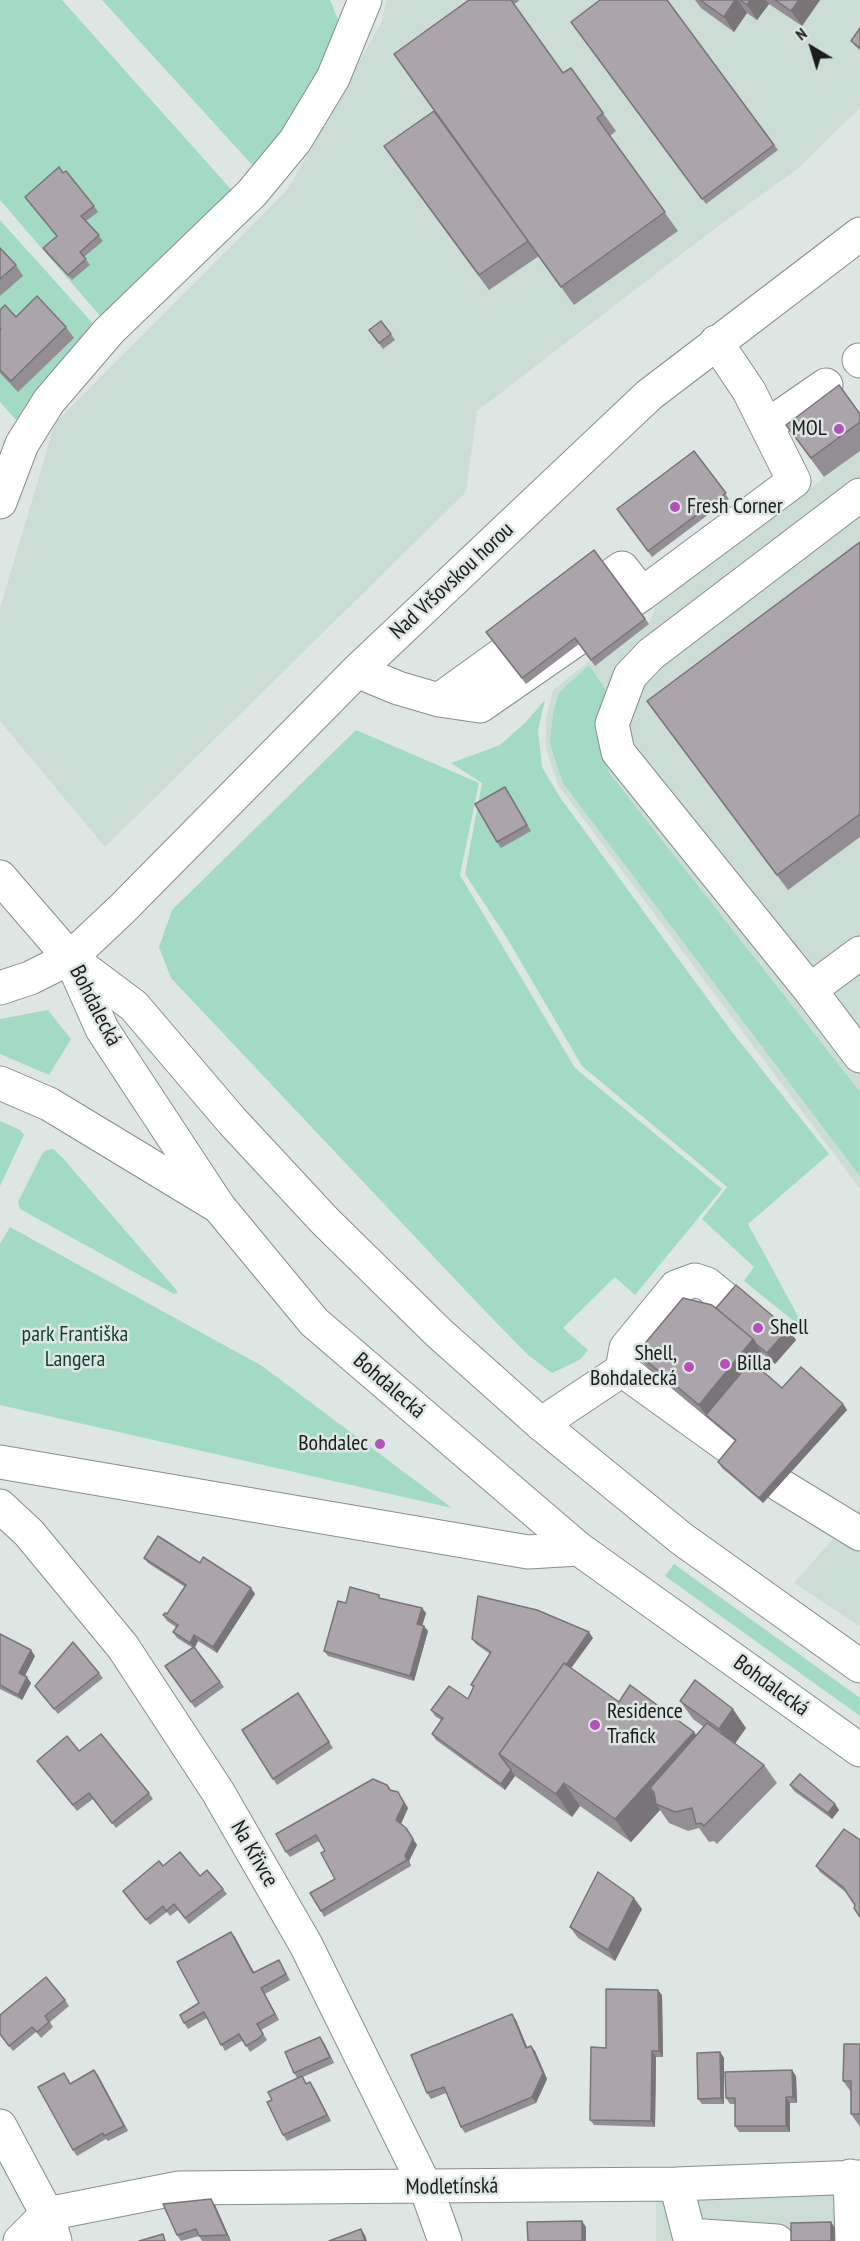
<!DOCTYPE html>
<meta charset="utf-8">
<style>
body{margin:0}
#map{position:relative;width:860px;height:2241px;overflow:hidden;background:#dde6e2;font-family:"PT Sans Narrow",sans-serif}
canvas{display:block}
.north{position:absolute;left:782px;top:18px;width:60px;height:60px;-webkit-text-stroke:4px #dde6e2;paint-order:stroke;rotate:322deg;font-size:16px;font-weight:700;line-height:24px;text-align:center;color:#1a1d1c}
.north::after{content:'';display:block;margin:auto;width:21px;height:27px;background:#1a1d1c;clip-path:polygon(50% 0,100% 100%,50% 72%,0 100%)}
</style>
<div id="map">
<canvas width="860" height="2241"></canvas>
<div class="north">N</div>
</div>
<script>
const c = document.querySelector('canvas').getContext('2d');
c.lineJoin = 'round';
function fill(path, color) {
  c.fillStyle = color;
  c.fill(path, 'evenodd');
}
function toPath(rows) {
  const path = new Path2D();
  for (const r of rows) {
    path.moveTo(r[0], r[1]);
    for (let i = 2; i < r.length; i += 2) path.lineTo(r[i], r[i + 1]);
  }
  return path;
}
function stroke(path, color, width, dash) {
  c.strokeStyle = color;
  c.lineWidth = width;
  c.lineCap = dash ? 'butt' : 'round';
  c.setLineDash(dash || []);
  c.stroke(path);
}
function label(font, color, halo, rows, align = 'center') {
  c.font = font + ' "PT Sans Narrow",sans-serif';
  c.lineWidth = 5;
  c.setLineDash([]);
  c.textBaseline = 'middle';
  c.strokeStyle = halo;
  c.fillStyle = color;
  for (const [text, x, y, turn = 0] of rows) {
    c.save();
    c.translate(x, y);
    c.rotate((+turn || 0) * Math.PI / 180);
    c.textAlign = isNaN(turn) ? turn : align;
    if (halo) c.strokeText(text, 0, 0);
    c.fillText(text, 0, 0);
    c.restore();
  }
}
fill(toPath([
 [387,0,860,0,860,108,797,169,713,230,477,411,466,492,105,847,0,721,0,608,55,423,288,189,381,23],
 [860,451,860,1189,558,785,546,749,546,719,553,690,591,660,596,665,649,624,657,604],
 [860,1508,860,1626,794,1583],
 [860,2194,860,2241,656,2241,656,2197]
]), '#cbddd5');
fill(toPath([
 [0,0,62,0,236,195,107,324,0,200],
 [102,0,330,0,342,29,318,82,254,167],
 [0,220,97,328,16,420,0,402],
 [589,665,606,690,598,726,609,773,860,1092,860,1176,563,783,550,744,553,713,559,693],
 [545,700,538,730,542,767,559,796,732,1032,829,1154,748,1224,806,1331,744,1281,754,1267,702,1219,727,1187,582,1066,507,938,465,874,482,783,451,763,500,745,525,723],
 [356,730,479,783,460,875,575,1068,722,1189,635,1295,615,1277,563,1328,588,1350,581,1359,552,1373,528,1355,484,1310,171,978,159,947,172,910],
 [48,1010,71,1039,49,1075,0,1054,0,1019],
 [0,1121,20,1130,24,1135,0,1186],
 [53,1149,62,1157,178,1292,174,1294,20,1209,18,1202,42,1154,46,1150],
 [10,1227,262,1366,452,1508,0,1405,0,1244],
 [674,1564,860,1698,860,1716,665,1576]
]), '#a2dac4');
const minor = toPath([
 [859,360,860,361],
 [768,425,826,385],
 [860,495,651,654,630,676,612,724,618,752,810,990,860,953],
 [0,502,22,444,49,401,109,331,252,193,295,141,333,78,365,0],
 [357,671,398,688,439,700,480,706,642,594,794,481,749,391,716,342],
 [439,700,622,568,642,594],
 [0,988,30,978,70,958,122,909,357,671,649,395,860,234],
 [810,990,860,1056],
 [0,1083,49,1104,219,1207],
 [622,1370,626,1348,676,1287,695,1280,707,1284,734,1306],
 [541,1424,622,1370,736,1452],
 [0,1462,528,1552,579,1549],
 [780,1485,860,1534],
 [0,1506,29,1533,123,1647,218,1792,306,1945,426,2188,445,2241],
 [0,2126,47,2214,55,2241],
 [850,2176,852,2241],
 [676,2184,689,2235,777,2241],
 [47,2214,179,2188,676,2184,860,2177],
 [20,2241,47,2214]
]);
const major = toPath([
 [0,877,70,958,134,1006,232,1121,325,1221,439,1333,541,1424,682,1539,860,1666],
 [71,959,102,1029,219,1207,314,1322,579,1549,860,1750]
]);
stroke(minor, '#878f8c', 35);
stroke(major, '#878f8c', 35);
stroke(minor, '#fff', 33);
stroke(major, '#fff', 33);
fill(toPath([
 [469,0,518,0,519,1,514,4,563,73,603,113,616,131,610,136,678,231,574,305,539,256,489,290,394,161,434,111],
 [667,0,778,150,706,204,571,22],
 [695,0,820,0,802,26,769,4,757,20,747,13,734,32,701,8],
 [860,28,860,50,855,46,851,41],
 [63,173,94,206,98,212,86,221,103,241,84,257,90,265,72,280,47,254,43,248,57,236,25,197],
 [0,248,16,265,23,276,0,296],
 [0,310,16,317,66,327,74,338,18,392,0,373],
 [369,330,391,334,395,340,383,349],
 [860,414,860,451,824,477,786,425],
 [694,451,729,499,652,557,617,509],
 [860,542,860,837,788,890,647,701],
 [594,550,649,624,595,666,579,644,526,684,486,632],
 [505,787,531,831,501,848,497,842],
 [716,1308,788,1329,796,1340,775,1364,763,1354,755,1364,782,1388,843,1404,847,1410,763,1503,722,1468,718,1462,735,1441,647,1368,637,1353],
 [144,1558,200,1563,251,1588,255,1594,217,1653,198,1641,195,1648,224,1687,195,1708,165,1666,193,1648,177,1638,173,1632,176,1627,167,1621,163,1615,167,1614,185,1587,148,1563],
 [382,1599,422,1608,426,1613,422,1625,428,1631,414,1681,328,1656,324,1651,346,1603],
 [0,1634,35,1656,25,1676,31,1683,22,1700,0,1689],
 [593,1638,571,1668,619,1702,696,1736,704,1727,693,1719,680,1701,746,1728,735,1743,764,1765,777,1783,717,1844,714,1841,709,1842,699,1828,688,1831,669,1823,660,1810,631,1842,580,1806,572,1817,515,1776,505,1790,436,1740,432,1734,441,1720,435,1716,431,1710,468,1699,473,1687,471,1685,490,1654,476,1644,472,1639],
 [99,1673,103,1678,58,1714,35,1686],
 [298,1693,333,1748,277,1785,273,1779],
 [79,1751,149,1793,153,1799,116,1828,93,1799,77,1811,37,1761],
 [790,1785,835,1804,839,1810,832,1819,794,1791],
 [391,1790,402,1798,408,1808,401,1824,406,1828,417,1845,409,1861,411,1866,324,1917,321,1911,335,1879,325,1851,319,1841,290,1857,286,1852],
 [860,1840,855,1905,847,1893,820,1872,816,1866],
 [163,1866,200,1876,223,1889,227,1894,189,1924,178,1910,170,1916,167,1912,150,1925,123,1891],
 [642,1909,615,1961,578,1938,570,1927],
 [231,1932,254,1972,279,1960,290,1980,265,1994,279,2020,261,2030,267,2040,262,2044,250,2052,243,2040,225,2051,207,2018,188,2029,184,2023,199,2003],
 [662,1995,663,2057,656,2057,655,2127,594,2125,590,2120,606,2048],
 [65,2000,69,2006,50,2022,53,2027,41,2038,36,2032,13,2051,0,2035,0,2015],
 [516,2020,527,2047,535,2051,547,2079,536,2103,465,2133,461,2127,446,2093,431,2099,427,2093],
 [324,2043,334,2063,303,2077,307,2084,314,2088,331,2121,287,2141,283,2135,272,2100,297,2078,294,2073],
 [860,2044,860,2127,851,2114,851,2092,843,2081],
 [720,2052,724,2058,724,2104,702,2104,698,2099],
 [94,2070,128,2131,108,2141,106,2139,77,2156,73,2150,68,2079,71,2084],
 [796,2076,797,2103,790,2103,790,2132,739,2132,735,2126,735,2104,730,2104,726,2098],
 [215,2205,231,2241,202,2241,199,2236,181,2241,177,2235]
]), '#938e93');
fill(toPath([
 [735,0,738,0,747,13,734,32,724,17],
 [750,0,766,0,769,4,757,20,747,5],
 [799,0,820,0,802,26,791,11],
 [788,1329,796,1340,775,1364,767,1353],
 [753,1339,763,1354,711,1419,706,1415,710,1420,699,1405],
 [843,1404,847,1410,763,1503,759,1498],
 [251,1588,255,1594,217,1653,213,1647],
 [422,1608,426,1613,421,1630,417,1624],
 [424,1626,428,1631,414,1681,410,1676],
 [589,1632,593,1638,569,1671,565,1666],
 [194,1635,198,1641,194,1648,190,1643],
 [31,1650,35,1656,23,1679,19,1673],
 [27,1677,31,1683,22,1700,18,1695],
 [733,1709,746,1728,732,1748,719,1729],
 [694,1732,710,1755,654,1792,650,1788,663,1807,656,1804,660,1810,631,1842,615,1819],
 [511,1770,515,1776,505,1790,501,1784],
 [564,1783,580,1806,572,1817,556,1794],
 [398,1792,408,1808,400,1826,396,1820],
 [835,1804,839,1810,832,1819,828,1813],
 [406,1828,417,1845,409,1861,411,1866,405,1856],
 [634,1898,642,1909,615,1961,608,1950],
 [231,1932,235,1937,257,1978,253,1973],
 [261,1988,265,1994,279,2020,275,2014],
 [658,1990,662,1995,663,2057,659,2051],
 [512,2014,516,2020,530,2054,526,2048],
 [320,2037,324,2043,334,2063,330,2057],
 [531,2046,535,2051,547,2079,536,2103,532,2097],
 [652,2051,656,2057,655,2127,651,2121],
 [720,2052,724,2058,724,2104,721,2098],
 [94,2070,98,2075,128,2131,124,2126],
 [792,2070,796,2076,797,2103,793,2097],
 [310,2082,314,2088,331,2121,327,2115],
 [786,2097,790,2103,790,2132,786,2126],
 [211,2199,215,2205,231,2241,227,2235],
 [582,2221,586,2227,586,2241,582,2241],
 [831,2222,835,2228,835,2241,831,2241],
 [361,2229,365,2235,367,2241,365,2241]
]), '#787478');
const building = toPath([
 [469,0,511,0,563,73,571,68,603,113,597,118,665,212,561,287,394,54,469,0],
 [600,0,667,0,774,145,702,199,571,22,600,0],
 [700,0,735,0,724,17,700,0],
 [740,0,750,0,747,5,740,0],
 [775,0,799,0,791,11,775,0],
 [860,28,860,48,851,41,860,28],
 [434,111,528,241,479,275,384,146,434,111],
 [59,167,63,173,66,171,94,206,81,216,99,235,80,252,86,259,68,275,43,248,57,236,25,197,59,167],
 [0,248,16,265,0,279,0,248],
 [37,296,66,327,11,381,0,370,0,331,1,329,0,328,0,310,5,305,16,317,37,296],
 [381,321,391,334,379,343,369,330,381,321],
 [839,385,860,414,860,422,811,458,786,425,839,385],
 [694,451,726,493,648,551,617,509,694,451],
 [860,542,860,814,777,875,647,701,860,542],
 [594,550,645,619,591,660,575,638,522,678,486,632,594,550],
 [505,787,527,825,497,842,475,804,505,787],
 [736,1285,788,1329,767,1353,756,1344,753,1339,716,1308,736,1285],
 [683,1298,712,1305,753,1339,699,1405,637,1353,683,1298],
 [751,1361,782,1388,801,1367,843,1404,759,1498,718,1462,736,1440,706,1415,751,1361],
 [158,1536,200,1563,203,1557,251,1588,213,1647,194,1635,190,1643,173,1632,178,1625,163,1615,165,1613,167,1614,186,1585,144,1558,158,1536],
 [350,1587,379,1595,379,1598,422,1608,417,1624,424,1626,410,1676,324,1651,338,1601,346,1603,350,1587],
 [478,1596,537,1610,589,1632,566,1665,564,1663,499,1754,511,1770,501,1784,432,1734,443,1718,431,1710,449,1686,468,1699,474,1686,471,1685,491,1652,472,1639,478,1596],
 [0,1634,31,1650,19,1673,27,1677,18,1695,0,1685,0,1634],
 [73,1642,99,1673,54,1709,35,1686,73,1642],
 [194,1647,220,1682,191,1702,165,1666,194,1647],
 [564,1663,619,1702,630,1685,694,1732,615,1819,564,1783,556,1794,499,1754,564,1663],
 [695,1680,733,1709,719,1729,680,1701,695,1680],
 [298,1693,329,1742,273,1779,242,1730,298,1693],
 [707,1723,764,1765,704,1826,701,1823,696,1824,692,1808,675,1812,656,1804,654,1792,650,1788,707,1723],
 [101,1734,149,1793,112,1823,89,1793,73,1805,37,1761,67,1736,79,1751,101,1734],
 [800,1774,835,1804,828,1813,790,1785,800,1774],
 [373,1779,387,1785,390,1790,398,1792,404,1803,396,1820,406,1828,413,1839,405,1856,407,1860,321,1911,310,1893,335,1879,321,1853,325,1851,316,1835,286,1852,276,1834,373,1779],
 [844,1829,860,1840,860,1917,854,1908,855,1905,843,1887,816,1866,844,1829],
 [180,1852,200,1876,207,1870,223,1889,185,1918,174,1904,166,1911,163,1906,146,1920,123,1891,159,1861,163,1866,180,1852],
 [598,1872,634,1898,608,1950,570,1927,598,1872],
 [231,1932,253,1973,279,1960,286,1974,261,1988,275,2014,257,2024,263,2034,258,2039,246,2046,239,2034,221,2045,204,2012,184,2023,180,2015,199,2003,177,1962,231,1932],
 [46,1977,65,2000,45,2016,49,2022,37,2032,32,2027,9,2046,0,2034,0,2015,46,1977],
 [606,1989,658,1990,659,2051,652,2051,651,2121,590,2120,591,2047,606,2048,606,1989],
 [512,2014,526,2048,531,2046,543,2073,532,2097,461,2127,444,2087,427,2093,411,2055,512,2014],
 [320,2037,330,2057,294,2073,285,2052,320,2037],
 [844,2044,860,2044,860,2114,851,2114,851,2081,843,2081,844,2044],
 [720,2052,721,2098,698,2099,697,2053,720,2052],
 [94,2070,124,2126,104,2136,103,2133,73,2150,38,2087,64,2073,70,2084,94,2070],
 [792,2070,793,2097,786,2097,786,2126,735,2126,735,2098,726,2098,725,2072,792,2070],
 [302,2076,306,2084,310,2082,327,2115,283,2135,267,2102,272,2100,268,2092,302,2076],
 [211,2199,227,2235,199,2236,196,2229,177,2235,163,2204,211,2199],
 [582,2221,582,2241,528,2241,527,2222,582,2221],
 [831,2222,831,2241,791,2241,791,2223,831,2222],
 [361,2229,365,2241,329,2241,361,2229],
 [163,2234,165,2241,139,2241,163,2234]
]);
fill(building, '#aba5ab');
stroke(building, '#787478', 1.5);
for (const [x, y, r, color] of [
 [839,429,6,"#b351b9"],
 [675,507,6,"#b351b9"],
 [758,1328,6,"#b351b9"],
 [725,1364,6,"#b351b9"],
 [689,1367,6,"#b351b9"],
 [380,1444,6,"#b351b9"],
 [595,1725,6,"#b351b9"]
]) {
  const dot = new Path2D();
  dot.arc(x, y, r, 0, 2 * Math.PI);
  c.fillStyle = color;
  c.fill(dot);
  stroke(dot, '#dde6e2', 2);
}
label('22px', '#1a1d1c', '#dde6e2', [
 ["MOL",827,429,"right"],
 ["Fresh Corner",687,507],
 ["Shell",770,1328],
 ["Shell,",677,1354,"right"],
 ["Bohdalecká",677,1379,"right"],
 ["Billa",737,1364],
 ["Bohdalec",368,1444,"right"],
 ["Residence",607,1712],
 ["Trafick",607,1737]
], 'left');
label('22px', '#1a1d1c', '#dde6e2', [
 ["Nad Vršovskou horou",452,581,-43],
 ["Bohdalecká",95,1006,63],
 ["Bohdalecká",389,1386,41],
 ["Bohdalecká",771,1686,36],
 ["Na Křivce",254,1854,60],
 ["Modletínská",452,2187,-1]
]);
label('22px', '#123f31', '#dde6e2', [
 ["park Františka",75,1335],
 ["Langera",75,1360]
]);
</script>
